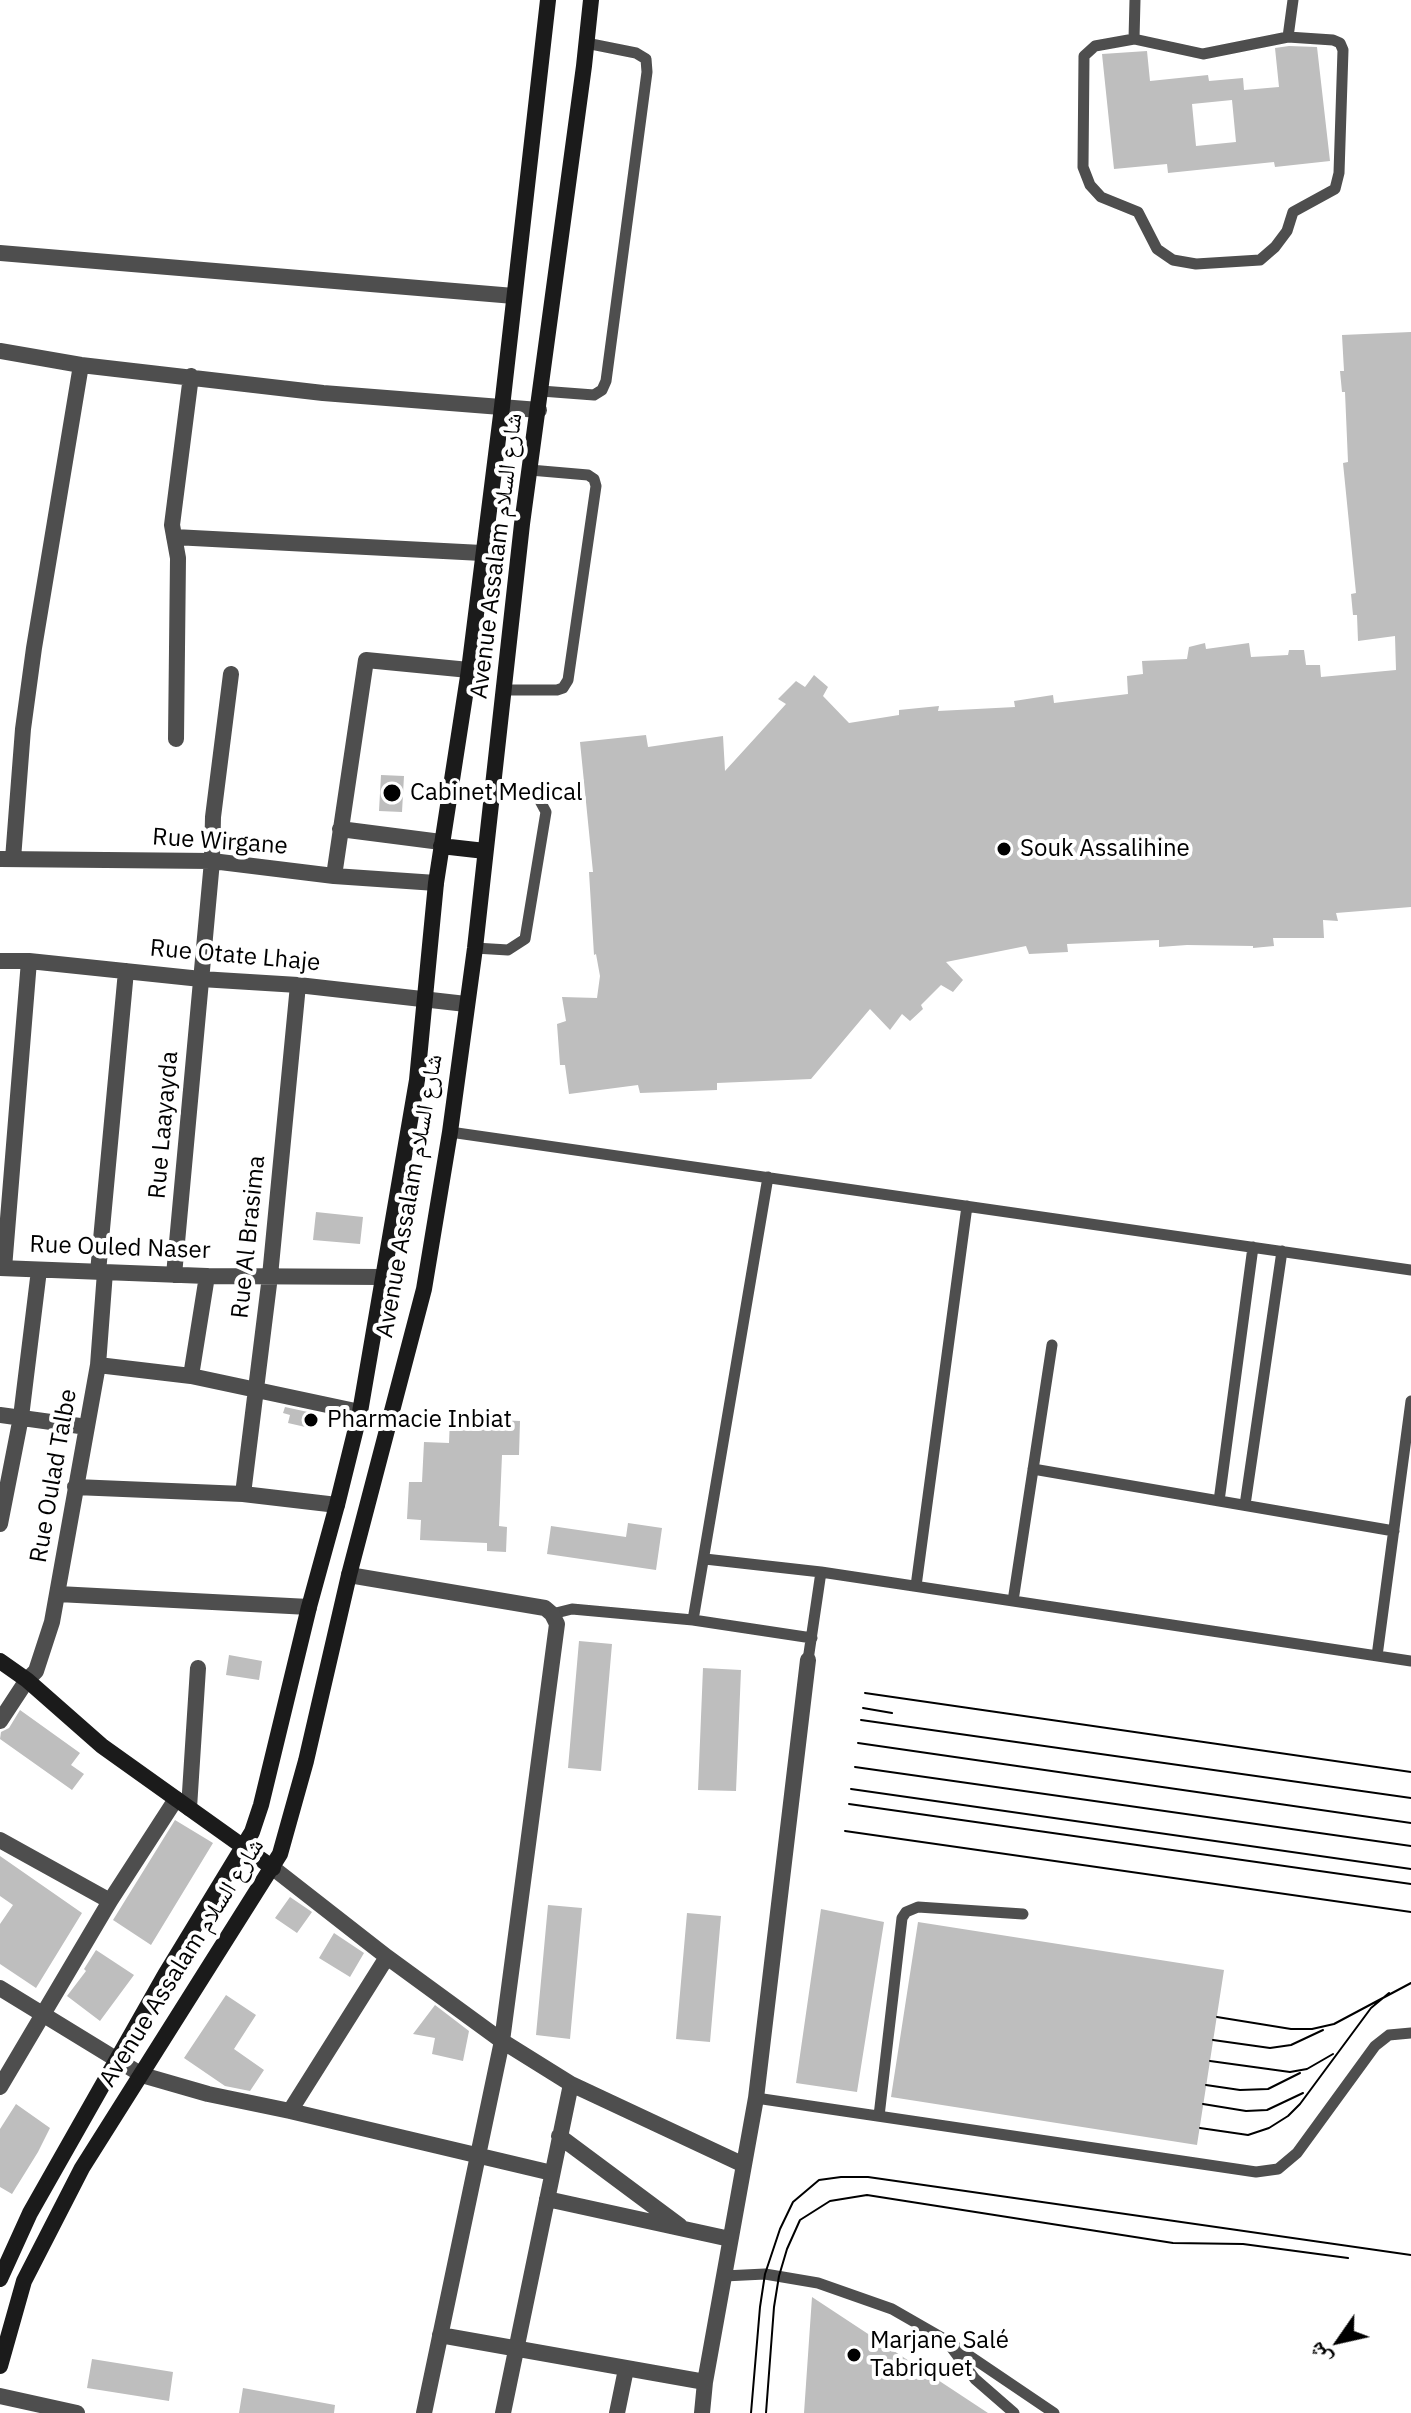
<!DOCTYPE html>
<meta charset="utf-8">
<style>
body{margin:0}
#map{position:relative;width:1411px;height:2413px;overflow:hidden;background:#fff;font-family:"IBM Plex Sans","Noto Naskh Arabic",sans-serif}
canvas{display:block}
.north{position:absolute;left:1299px;top:2301px;width:80px;height:80px;-webkit-text-stroke:6px #fff;paint-order:stroke;rotate:236deg;font-size:22px;font-weight:700;line-height:32px;text-align:center;color:#000}
.north::after{content:'';display:block;margin:auto;width:28px;height:36px;background:#000;clip-path:polygon(50% 0,100% 100%,50% 72%,0 100%)}
</style>
<div id="map">
<canvas width="1411" height="2413"></canvas>
<div class="north">ش</div>
</div>
<script>
const c = document.querySelector('canvas').getContext('2d');
c.lineJoin = 'round';
function fill(path, color) {
  c.fillStyle = color;
  c.fill(path, 'evenodd');
}
function toPath(rows) {
  const path = new Path2D();
  for (const r of rows) {
    path.moveTo(r[0], r[1]);
    for (let i = 2; i < r.length; i += 2) path.lineTo(r[i], r[i + 1]);
  }
  return path;
}
function stroke(path, color, width, dash) {
  c.strokeStyle = color;
  c.lineWidth = width;
  c.lineCap = dash ? 'butt' : 'round';
  c.setLineDash(dash || []);
  c.stroke(path);
}
function label(font, color, halo, rows, align = 'center') {
  c.font = font + ' "IBM Plex Sans","Noto Naskh Arabic",sans-serif';
  c.lineWidth = 8;
  c.setLineDash([]);
  c.textBaseline = 'middle';
  c.strokeStyle = halo;
  c.fillStyle = color;
  for (const [text, x, y, turn = 0] of rows) {
    c.save();
    c.translate(x, y);
    c.rotate((+turn || 0) * Math.PI / 180);
    c.textAlign = isNaN(turn) ? turn : align;
    if (halo) c.strokeText(text, 0, 0);
    c.fillText(text, 0, 0);
    c.restore();
  }
}
fill(toPath([
 [1289,46,1317,47,1330,161,1275,167,1274,162,1168,173,1167,164,1114,169,1102,54,1147,51,1150,81,1208,75,1209,81,1243,78,1244,90,1279,87,1275,48],
 [1232,100,1236,142,1196,146,1192,104],
 [1411,332,1411,907,1336,913,1338,921,1323,920,1324,938,1273,938,1274,946,1253,948,1253,946,1187,945,1159,947,1159,940,1067,944,1068,952,1029,954,1026,946,946,962,963,980,953,992,941,985,921,1005,923,1009,910,1021,902,1014,890,1030,870,1009,811,1079,717,1083,717,1090,640,1093,638,1085,569,1094,565,1065,560,1065,557,1024,566,1021,562,997,597,998,600,976,596,954,594,955,589,872,593,872,580,742,646,735,648,747,723,736,725,771,786,704,778,699,796,681,805,687,814,675,828,687,823,696,849,723,899,715,899,710,939,706,938,711,1015,707,1014,701,1053,695,1054,703,1128,694,1127,676,1143,674,1142,661,1187,659,1189,647,1205,643,1206,649,1249,643,1251,657,1288,655,1289,650,1304,650,1306,665,1320,665,1321,677,1396,670,1395,636,1358,641,1357,615,1353,615,1351,594,1356,593,1343,463,1348,462,1345,392,1342,392,1340,371,1344,371,1342,335],
 [381,775,404,776,402,812,379,811],
 [316,1212,363,1217,360,1244,313,1240],
 [285,1407,317,1414,314,1429,288,1423,290,1415,283,1413],
 [450,1418,520,1421,519,1455,502,1455,499,1526,507,1527,506,1552,487,1551,487,1543,420,1540,421,1520,407,1519,409,1482,422,1482,424,1442,449,1443],
 [628,1523,662,1528,656,1570,547,1554,551,1526,626,1537],
 [579,1641,612,1644,601,1771,568,1768],
 [229,1655,262,1661,259,1680,226,1675],
 [703,1668,741,1670,736,1791,698,1790],
 [20,1710,80,1753,71,1765,84,1774,72,1790,0,1739,1,1732,9,1728],
 [175,1820,213,1843,151,1945,113,1920],
 [0,1856,82,1913,36,1988,0,1964,0,1924,13,1905,0,1896],
 [290,1897,312,1912,297,1933,275,1918],
 [548,1905,582,1908,570,2039,536,2035],
 [821,1909,884,1922,857,2092,796,2083],
 [687,1913,721,1916,710,2042,676,2039],
 [918,1922,1224,1970,1197,2145,891,2097],
 [334,1933,364,1953,350,1977,319,1958],
 [96,1950,134,1975,100,2021,67,1996,86,1971,84,1969],
 [226,1995,256,2015,234,2049,264,2070,250,2091,225,2086,184,2058],
 [435,2005,469,2031,463,2061,432,2054,435,2038,413,2034],
 [16,2104,50,2128,38,2152,12,2194,0,2187,0,2129],
 [812,2297,988,2413,804,2413],
 [92,2359,173,2372,169,2401,87,2388],
 [243,2388,335,2405,334,2413,239,2413]
]), '#bebebe');
stroke(toPath([
 [1288,37,1333,40,1340,43,1343,50,1339,173,1335,189,1293,212,1287,231,1275,247,1260,260,1196,264,1173,260,1157,249,1138,212,1101,197,1090,185,1083,167,1084,56,1095,46,1134,39,1203,54,1288,37],
 [1288,37,1293,0],
 [1134,39,1135,0],
 [541,391,594,395,602,390,606,381,647,72,646,59,636,53,586,43],
 [505,690,557,690,563,688,568,680,596,486,594,479,588,475,530,470],
 [475,948,508,950,525,939,546,812,539,799,530,794,492,790],
 [450,1132,1411,1270],
 [768,1177,693,1620,812,1638],
 [1033,1469,1394,1531],
 [1219,1501,1253,1247],
 [1245,1505,1282,1251],
 [705,1559,821,1572,1411,1661],
 [916,1586,967,1206],
 [1013,1601,1052,1345],
 [552,1614,572,1609,693,1620],
 [1377,1656,1411,1401],
 [808,1660,821,1572],
 [756,2098,1256,2172,1278,2169,1297,2153,1375,2046,1389,2035,1411,2033],
 [879,2116,902,1918,906,1912,918,1907,1023,1914],
 [724,2276,765,2274,818,2283,892,2309,946,2340,1054,2413],
 [951,2347,975,2379,1014,2413]
]), '#4e4e4e', 11);
stroke(toPath([
 [0,253,514,296],
 [0,351,81,365,323,393,539,410],
 [174,537,482,553],
 [176,739,178,558,172,525,191,376],
 [340,829,441,842],
 [0,859,212,861,334,876,436,883],
 [13,859,23,729,34,648,81,365],
 [334,876,366,660,469,670],
 [0,961,29,961,201,979,298,985,466,1004],
 [0,1268,207,1276,383,1277],
 [4,1268,29,961],
 [98,1272,126,971],
 [174,1275,212,861,213,817,231,674],
 [98,1365,191,1376,360,1412],
 [191,1376,207,1276],
 [0,1415,87,1427],
 [75,1487,243,1494,337,1505],
 [243,1494,270,1276,298,985],
 [0,1524,21,1417,39,1270],
 [349,1575,545,1608,552,1614,557,1624,502,2041,424,2413],
 [58,1594,309,1607],
 [0,1721,27,1680,36,1671,52,1622,98,1365,105,1272],
 [189,1808,198,1668],
 [0,1840,110,1901],
 [273,1868,387,1957,502,2041,571,2084,744,2165],
 [0,1988,142,2075,208,2094,290,2111,552,2173],
 [0,2087,110,1901,176,1799],
 [290,2111,387,1957],
 [559,2136,680,2226],
 [547,2199,730,2239],
 [440,2335,705,2382],
 [0,2396,77,2413],
 [503,2413,571,2084],
 [617,2413,626,2369],
 [702,2413,705,2382,756,2098,808,1660]
]), '#4e4e4e', 16);
stroke(toPath([
 [441,846,485,851],
 [0,1661,27,1680,102,1746,273,1868],
 [0,2279,30,2213,165,1975,252,1832,261,1805,309,1607,337,1505,360,1412,417,1080,436,883,469,670,502,407,548,0],
 [0,2366,24,2281,82,2168,280,1854,306,1761,349,1575,424,1289,450,1132,475,948,522,524,584,66,591,0]
]), '#1b1b1b', 16);
stroke(toPath([
 [865,1693,1411,1772],
 [863,1708,892,1713],
 [861,1720,1411,1798],
 [858,1743,1411,1823],
 [855,1767,1411,1846],
 [851,1789,1411,1869],
 [849,1804,1411,1884],
 [845,1831,1411,1912],
 [1217,2017,1291,2029,1312,2029,1334,2024,1411,1983],
 [1213,2040,1270,2048,1291,2045,1323,2030],
 [1210,2061,1290,2072,1307,2069,1333,2054],
 [1206,2085,1240,2090,1268,2089,1300,2073],
 [1203,2104,1246,2111,1267,2110,1303,2093],
 [1200,2128,1248,2135,1269,2128,1288,2116,1300,2104,1371,2008,1389,1993],
 [751,2413,760,2307,765,2274,780,2229,793,2202,819,2180,841,2177,868,2177,1411,2255],
 [766,2413,774,2307,779,2276,787,2249,800,2220,830,2201,867,2195,1173,2243,1243,2244,1348,2258]
]), '#000', 2);
for (const [x, y, r, color] of [
 [392,793,10,"#000"],
 [1004,849,8,"#000"],
 [311,1420,8,"#000"],
 [854,2355,8,"#000"]
]) {
  const dot = new Path2D();
  dot.arc(x, y, r, 0, 2 * Math.PI);
  c.fillStyle = color;
  c.fill(dot);
  stroke(dot, '#fff', 3);
}
label('24px', '#000', '#fff', [
 ["Avenue Assalam شارع السلام",497,556,-83],
 ["Rue Wirgane",220,842,4],
 ["Rue Otate Lhaje",235,956,5],
 ["Rue Laayayda",164,1125,-85],
 ["Avenue Assalam شارع السلام",410,1196,-80],
 ["Rue Al Brasima",249,1237,-84],
 ["Rue Ouled Naser",120,1248,2],
 ["Rue Oulad Talbe",54,1476,-80],
 ["Avenue Assalam شارع السلام",182,1963,-58]
]);
label('24px', '#000', '#fff', [
 ["Cabinet Medical",410,793],
 ["Souk Assalihine",1020,849],
 ["Pharmacie Inbiat",327,1420],
 ["Marjane Salé",870,2341],
 ["Tabriquet",870,2369]
], 'left');
</script>
